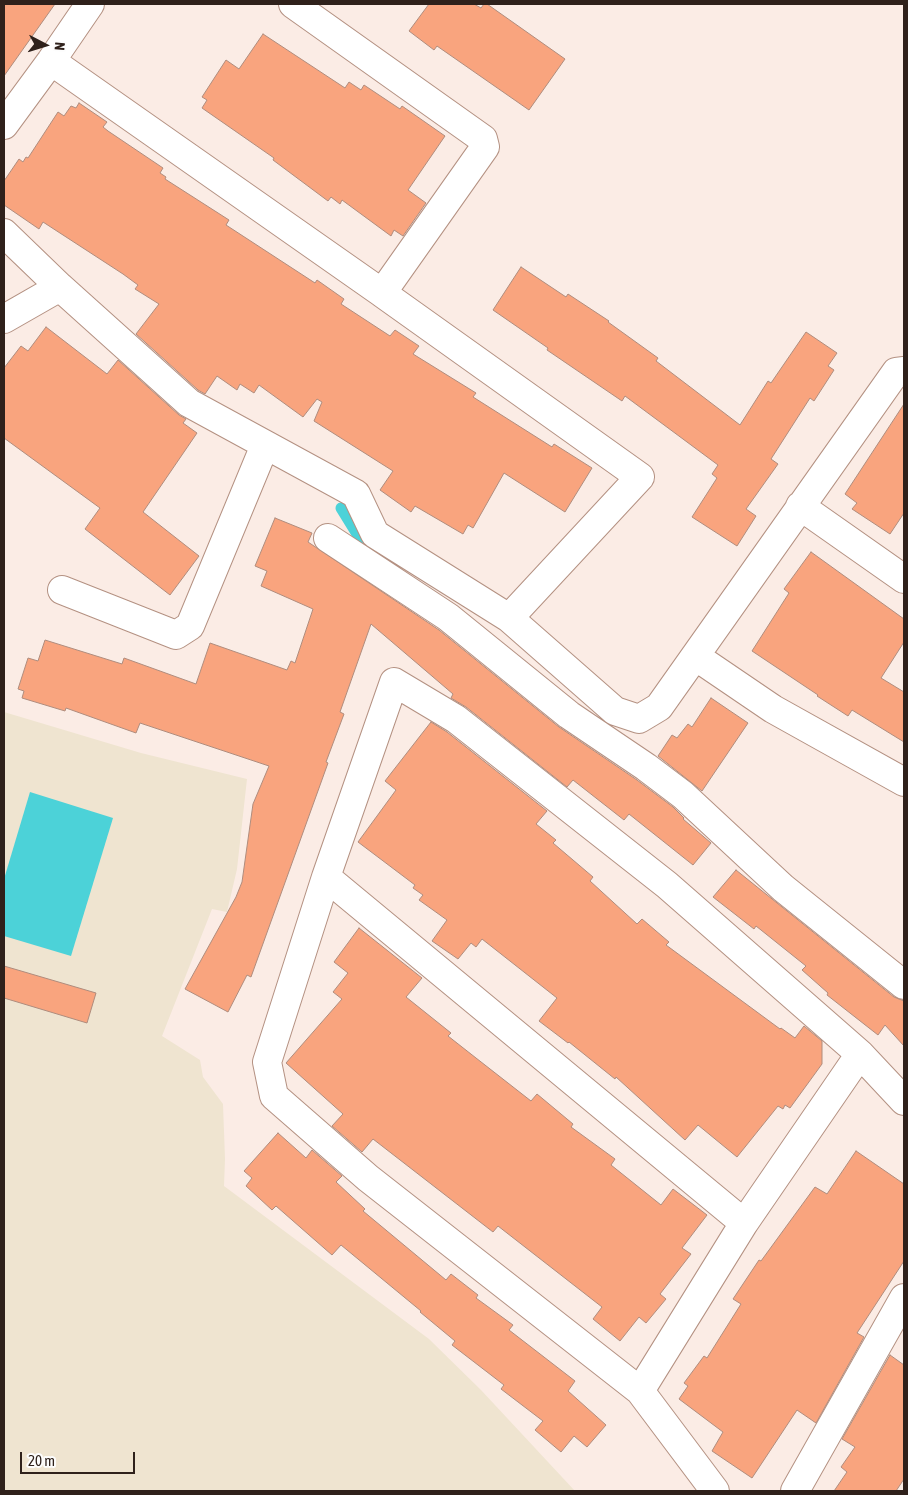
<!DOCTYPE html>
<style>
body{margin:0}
#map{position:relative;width:908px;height:1495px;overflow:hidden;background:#fbece5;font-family:"Asap Condensed",sans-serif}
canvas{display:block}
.frame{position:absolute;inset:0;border:5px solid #2f211b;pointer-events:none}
.north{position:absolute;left:20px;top:20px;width:50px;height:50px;-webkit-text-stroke:4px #fdfdfd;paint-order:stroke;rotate:95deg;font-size:14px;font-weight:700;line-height:20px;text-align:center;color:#2f211b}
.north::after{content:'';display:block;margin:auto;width:18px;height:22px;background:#2f211b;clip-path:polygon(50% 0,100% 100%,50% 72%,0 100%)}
.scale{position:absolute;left:20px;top:1452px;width:115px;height:22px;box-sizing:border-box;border:2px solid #2f211b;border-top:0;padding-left:6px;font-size:15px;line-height:18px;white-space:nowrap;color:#2f211b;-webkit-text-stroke:4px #fdfdfd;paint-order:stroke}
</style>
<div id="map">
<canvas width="908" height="1495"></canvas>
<div class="frame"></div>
<div class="north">N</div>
<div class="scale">20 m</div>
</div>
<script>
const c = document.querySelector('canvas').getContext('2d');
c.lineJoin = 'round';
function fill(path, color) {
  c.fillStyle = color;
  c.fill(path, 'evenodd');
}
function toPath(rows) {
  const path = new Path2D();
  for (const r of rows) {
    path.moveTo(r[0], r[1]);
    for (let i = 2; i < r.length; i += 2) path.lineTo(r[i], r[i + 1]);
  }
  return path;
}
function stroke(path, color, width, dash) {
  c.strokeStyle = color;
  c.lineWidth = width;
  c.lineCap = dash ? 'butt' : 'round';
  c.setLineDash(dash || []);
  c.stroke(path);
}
fill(toPath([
 [4,712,141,753,247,779,237,869,227,912,212,909,162,1036,200,1060,203,1077,223,1104,225,1159,224,1186,429,1339,481,1390,575,1491,4,1491]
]), '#efe4d0');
fill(toPath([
 [30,792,113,818,71,956,4,936,4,879]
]), '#4cd2d8');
stroke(toPath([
 [341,508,365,547,375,554]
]), '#4cd2d8', 11);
const building = toPath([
 [4,4,55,4,4,76,4,4],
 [429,4,474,4,481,8,484,4,487,4,565,59,529,110,437,46,434,50,409,31,429,4],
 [263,34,345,88,349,82,361,90,364,85,400,109,402,106,445,136,408,190,426,203,403,236,394,230,391,236,342,200,340,204,331,197,328,201,273,160,274,158,202,108,207,100,202,97,226,60,239,69,263,34],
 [79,103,107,122,103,127,108,131,163,168,160,173,166,177,165,179,229,220,226,225,315,283,317,280,344,299,341,304,390,336,395,330,419,346,413,354,476,393,473,397,552,447,554,444,592,468,565,512,504,473,473,528,468,525,463,534,415,506,411,512,380,490,393,471,314,421,322,402,317,399,303,417,259,385,254,393,240,384,237,390,217,376,205,394,198,390,136,334,159,304,135,289,138,285,123,274,43,222,39,229,4,205,4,181,19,159,23,162,26,157,28,158,58,112,64,116,71,106,76,108,79,103],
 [521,267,566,297,568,294,609,321,608,322,658,358,656,361,740,425,768,381,771,383,806,332,837,353,828,366,834,370,814,401,810,398,771,459,778,464,746,509,756,516,737,546,692,517,717,478,712,474,718,465,625,396,622,401,547,350,548,348,493,310,521,267],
 [46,327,107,374,118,360,179,415,186,419,183,423,197,433,143,512,199,556,170,595,85,529,100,508,4,438,4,368,21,346,28,351,46,327],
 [904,404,904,513,890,534,852,509,857,503,845,494,904,404],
 [275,518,312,533,308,542,439,630,559,727,637,780,673,807,684,818,683,819,711,843,693,865,629,814,624,820,573,780,567,787,466,707,451,698,453,694,371,624,340,712,344,714,326,762,328,763,251,977,247,975,228,1012,185,989,236,897,242,882,253,804,269,766,140,723,136,733,66,708,65,711,22,698,24,691,18,689,28,658,38,661,45,640,122,664,124,658,196,684,210,643,287,670,291,661,295,663,313,609,261,586,267,571,255,566,275,518],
 [811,552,904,619,904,642,881,678,904,692,904,742,852,710,848,716,817,696,818,695,752,651,789,593,784,589,811,552],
 [711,698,748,723,702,791,658,756,672,735,677,738,688,724,692,727,711,698],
 [431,722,447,732,547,811,536,824,556,840,553,843,593,877,590,881,637,924,642,919,669,942,666,945,780,1029,781,1028,795,1038,804,1026,822,1041,822,1064,790,1108,785,1105,783,1109,778,1106,737,1157,698,1125,685,1140,616,1077,615,1079,569,1042,568,1043,539,1021,557,998,482,939,476,947,471,943,458,959,432,941,447,920,419,900,423,895,413,888,415,885,358,842,396,790,385,781,431,722],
 [736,870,894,997,904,1001,904,1046,885,1025,878,1035,827,995,828,993,802,970,806,966,756,926,754,929,713,897,736,870],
 [359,928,422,978,406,997,451,1033,448,1036,476,1058,531,1101,537,1094,573,1124,571,1127,615,1159,611,1165,661,1205,673,1189,707,1215,682,1248,691,1254,660,1294,666,1299,646,1323,639,1317,620,1341,593,1319,602,1307,498,1226,493,1232,373,1139,362,1152,332,1126,343,1114,286,1063,342,999,333,992,348,973,334,962,359,928],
 [4,966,96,993,87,1023,4,998,4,966],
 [278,1133,306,1158,312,1150,342,1176,336,1182,365,1209,363,1211,446,1280,451,1274,478,1295,476,1298,513,1325,509,1330,575,1381,568,1391,606,1425,587,1447,574,1436,561,1452,535,1430,543,1421,501,1389,504,1385,452,1345,455,1341,420,1312,421,1311,341,1245,332,1255,276,1206,272,1210,246,1186,252,1178,244,1171,278,1133],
 [856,1151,904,1184,904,1261,857,1333,864,1337,816,1423,797,1410,752,1478,712,1451,723,1432,679,1399,688,1386,684,1383,704,1356,707,1358,741,1304,733,1299,759,1260,761,1261,815,1187,827,1194,856,1151],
 [890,1355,904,1365,904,1479,896,1491,834,1491,847,1472,841,1467,855,1447,842,1439,890,1355]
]);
fill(building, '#f9a47e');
stroke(building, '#af8c7d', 1);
const street = toPath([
 [293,4,483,139,485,147,382,293,640,477,509,618],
 [51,61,382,293],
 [4,125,51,61,90,4],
 [4,233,60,287,189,403,356,494,375,534,509,618,615,711,639,719,659,707,896,372,904,371],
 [4,319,60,287],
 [800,506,904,579],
 [328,538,448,617,569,715,646,767,683,795,783,888,904,985],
 [62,590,176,635,190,626,265,445],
 [695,656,773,709,904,782],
 [326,877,744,1223],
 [640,1391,744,1223,860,1054],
 [715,1491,640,1391,368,1178,274,1096,267,1062,326,877,394,682,456,719,667,885,860,1054,904,1101],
 [795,1491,904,1298]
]);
stroke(street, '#b49182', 30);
stroke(street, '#fff', 28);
</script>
